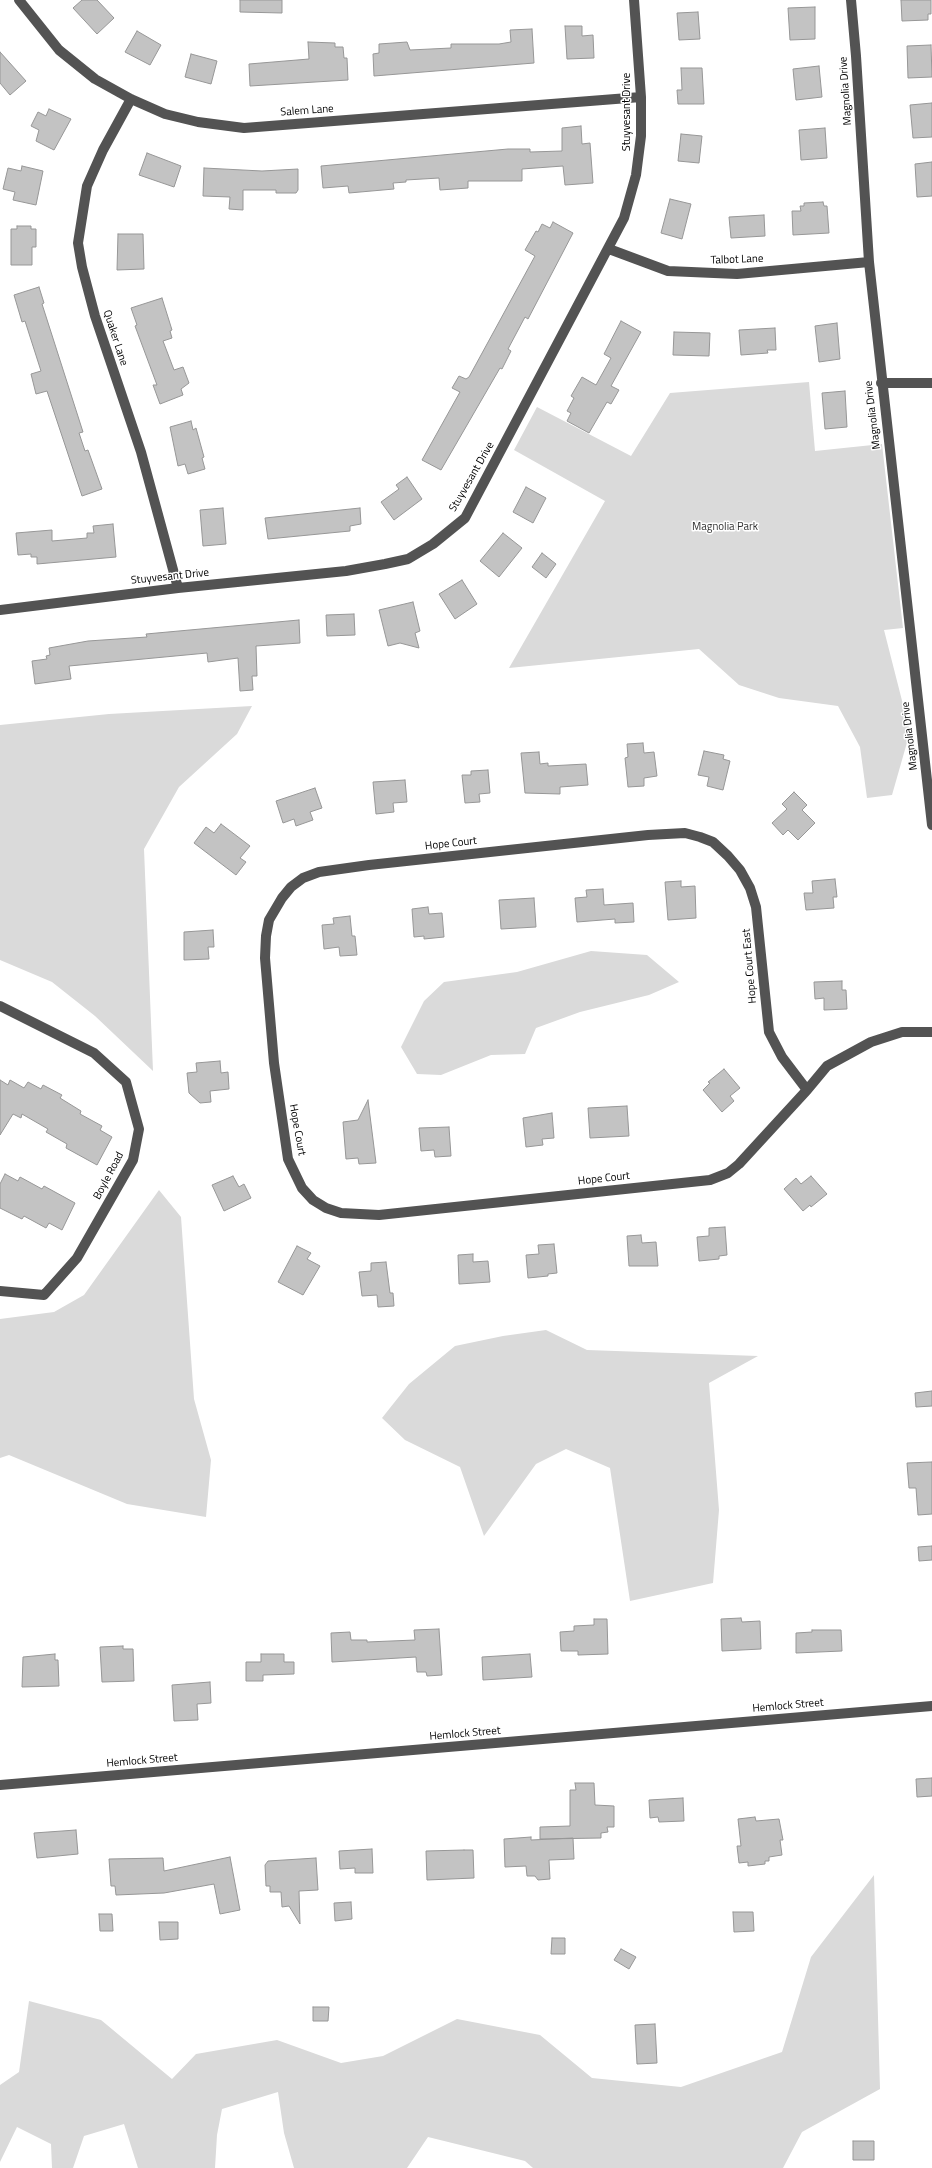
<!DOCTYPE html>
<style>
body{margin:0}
canvas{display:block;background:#fff}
</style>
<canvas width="932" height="2168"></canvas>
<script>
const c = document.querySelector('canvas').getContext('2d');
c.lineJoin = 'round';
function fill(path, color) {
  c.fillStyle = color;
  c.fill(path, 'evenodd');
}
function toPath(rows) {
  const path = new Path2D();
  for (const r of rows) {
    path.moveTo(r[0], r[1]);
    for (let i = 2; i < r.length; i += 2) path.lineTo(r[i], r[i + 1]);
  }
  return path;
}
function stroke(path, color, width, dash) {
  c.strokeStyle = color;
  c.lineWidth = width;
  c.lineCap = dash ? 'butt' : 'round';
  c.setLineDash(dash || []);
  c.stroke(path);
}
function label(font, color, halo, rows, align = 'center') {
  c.font = font + ' "Titillium Web",sans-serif';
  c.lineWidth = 3;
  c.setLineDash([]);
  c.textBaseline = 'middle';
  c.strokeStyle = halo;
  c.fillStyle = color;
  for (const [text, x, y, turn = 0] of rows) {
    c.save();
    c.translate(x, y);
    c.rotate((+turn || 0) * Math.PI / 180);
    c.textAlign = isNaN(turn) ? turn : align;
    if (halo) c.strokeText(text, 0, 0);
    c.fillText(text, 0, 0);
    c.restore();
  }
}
fill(toPath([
 [809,382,815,451,882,444,903,628,884,630,910,732,892,795,867,798,860,747,838,706,779,698,739,685,699,649,509,668,605,501,514,450,537,407,631,456,670,393],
 [252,706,237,734,179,787,144,849,153,1071,95,1016,52,982,0,960,0,725,109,714],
 [591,951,647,955,679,982,649,995,580,1012,536,1028,525,1054,491,1055,441,1075,417,1074,401,1047,424,1001,444,982,517,972],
 [159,1190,181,1217,194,1399,211,1460,206,1517,127,1504,9,1455,0,1458,0,1319,54,1312,84,1295],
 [546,1330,587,1350,758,1356,709,1383,719,1510,713,1583,630,1601,610,1468,566,1449,536,1464,484,1536,460,1467,405,1440,382,1418,409,1384,455,1346,503,1336],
 [874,1875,880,2089,802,2132,783,2168,533,2168,525,2161,428,2137,407,2168,294,2168,284,2133,278,2092,222,2109,217,2135,215,2168,138,2168,124,2124,84,2136,73,2168,52,2168,51,2144,17,2127,0,2162,0,2085,19,2072,29,2001,101,2020,172,2079,196,2054,277,2040,341,2063,383,2056,457,2019,540,2035,592,2078,681,2087,782,2052,811,1957]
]), '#dadada');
const building = toPath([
 [82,0,97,0,114,18,97,34,73,8,82,0],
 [240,0,282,0,282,13,240,12,240,0],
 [901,0,931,0,931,14,928,14,928,20,902,21,901,0],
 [815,7,815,39,790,40,788,8,815,7],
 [698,12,700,39,679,40,677,13,698,12],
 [565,26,582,26,582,36,593,35,594,58,567,59,565,26],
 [532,29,534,63,374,76,373,54,379,53,379,44,407,42,410,50,451,48,451,44,499,44,511,42,510,30,532,29],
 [137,31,161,45,150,65,125,52,137,31],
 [308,42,335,43,335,47,343,47,344,58,347,58,348,80,250,86,249,64,309,59,308,42],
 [931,45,932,77,908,78,907,46,931,45],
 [0,52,26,81,10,95,0,83,0,52],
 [191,54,217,61,211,84,185,77,191,54],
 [819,66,822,97,796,100,793,69,819,66],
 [681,68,702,68,704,104,678,104,677,90,682,90,681,68],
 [932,103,932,137,913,138,910,105,932,103],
 [49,109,71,119,54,150,36,141,39,130,31,126,38,112,46,116,49,109],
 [581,126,582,144,590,143,593,183,565,185,563,166,522,169,522,181,468,181,468,188,440,190,439,178,406,180,406,182,393,183,394,189,349,193,348,186,323,188,321,166,508,149,530,149,530,152,562,151,562,128,581,126],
 [825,128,827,158,801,160,799,130,825,128],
 [681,134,702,136,699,163,678,161,681,134],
 [147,153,181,166,174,187,139,175,147,153],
 [932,162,932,196,917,197,915,164,932,162],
 [22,166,43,171,36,205,13,200,15,192,3,189,8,168,21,171,22,166],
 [204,168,262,171,298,169,298,190,296,193,276,193,276,190,243,190,243,210,229,209,230,197,203,196,204,168],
 [670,199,691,204,682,239,661,233,670,199],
 [823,202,824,206,827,206,829,233,793,235,792,211,801,211,800,206,804,206,804,203,823,202],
 [764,215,765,236,731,238,729,217,764,215],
 [553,222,573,233,528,319,525,317,508,349,511,351,502,369,500,368,441,470,422,460,460,392,452,388,459,376,466,379,469,377,535,256,525,250,536,231,538,232,542,224,550,228,553,222],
 [17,226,31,226,31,229,36,229,36,247,32,247,32,265,11,265,11,229,17,229,17,226],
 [118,234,143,234,144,269,117,270,118,234],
 [39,287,44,303,42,304,83,432,79,433,85,451,88,450,102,489,82,496,47,391,36,394,31,374,41,371,25,321,22,322,14,295,39,287],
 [162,298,172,330,170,331,172,338,163,341,174,370,183,367,189,383,181,389,183,395,160,404,153,385,157,385,135,326,137,325,131,308,162,298],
 [621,321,641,332,611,386,619,390,611,404,607,402,589,433,567,421,571,413,567,411,574,398,571,396,582,377,596,385,611,358,604,354,621,321],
 [837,323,840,359,819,362,815,326,837,323],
 [775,328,776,350,767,350,768,353,741,355,739,330,775,328],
 [674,332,710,333,709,356,673,355,674,332],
 [845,391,847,427,825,429,822,393,845,391],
 [191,421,193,430,196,428,204,457,202,458,205,469,188,474,185,464,178,466,170,427,191,421],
 [407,477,422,499,394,520,381,502,399,489,396,485,407,477],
 [526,487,546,498,533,523,513,512,526,487],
 [223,508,226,544,203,546,200,510,223,508],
 [360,508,361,524,350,526,350,531,268,539,265,518,360,508],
 [113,524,116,557,37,564,37,557,31,557,31,554,18,555,16,533,52,530,52,541,87,538,87,533,94,533,93,526,113,524],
 [503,533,522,548,499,577,480,561,503,533],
 [542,553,556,564,546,578,532,567,542,553],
 [462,580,477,604,455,619,439,594,462,580],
 [413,602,420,631,415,633,419,648,400,643,388,646,379,610,413,602],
 [354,614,355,635,327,636,326,615,354,614],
 [299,620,300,643,256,646,257,676,252,676,253,690,240,691,238,658,208,662,207,653,69,666,71,679,35,684,32,661,47,659,46,656,50,655,49,648,88,641,147,637,146,634,299,620],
 [643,743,644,753,654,752,657,776,644,778,644,786,628,787,625,758,628,757,627,744,643,743],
 [704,751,724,755,723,759,730,761,723,790,707,786,709,777,698,775,704,751],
 [539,752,540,764,548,763,548,766,586,764,588,785,560,787,560,794,525,793,521,753,539,752],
 [488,770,490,793,479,794,480,802,465,803,462,775,471,775,471,771,488,770],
 [405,780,407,802,393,803,394,812,376,814,373,782,405,780],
 [315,788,322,808,310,812,313,820,296,826,294,819,283,823,276,801,315,788],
 [794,792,807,805,802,810,815,823,798,840,788,830,783,835,772,823,787,809,782,804,794,792],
 [221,824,250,846,240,858,246,862,236,875,194,843,206,827,214,833,221,824],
 [835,879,837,897,833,897,834,908,806,910,804,893,813,893,812,881,835,879],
 [681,881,681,887,695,886,696,918,668,920,665,882,681,881],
 [603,889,604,905,633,903,634,922,615,923,615,919,577,922,575,898,587,897,586,890,603,889],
 [534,898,536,927,501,929,499,900,534,898],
 [428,907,429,914,442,913,444,937,424,939,424,936,414,937,412,909,428,907],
 [350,916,352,936,355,936,357,955,340,956,339,947,324,949,322,925,334,924,333,918,350,916],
 [213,930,214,947,208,947,209,959,184,960,184,932,213,930],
 [842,981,842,990,846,990,847,1009,824,1010,824,998,815,999,814,982,842,981],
 [220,1061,221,1073,228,1072,229,1089,210,1091,211,1102,200,1103,189,1093,187,1073,197,1072,196,1063,220,1061],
 [724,1069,740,1088,730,1096,734,1101,722,1112,703,1090,710,1083,708,1082,724,1069],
 [0,1080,8,1085,10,1080,24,1088,28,1082,41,1089,43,1085,62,1095,60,1098,81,1111,80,1114,102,1126,100,1130,112,1137,97,1165,66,1148,67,1144,46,1132,48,1129,22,1114,21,1118,13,1114,0,1135,0,1080],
 [368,1100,376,1163,359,1164,358,1158,346,1159,343,1122,358,1120,368,1100],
 [627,1106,629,1136,590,1138,588,1108,627,1106],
 [552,1113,554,1138,542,1139,543,1145,526,1147,523,1118,552,1113],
 [449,1127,451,1156,435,1157,434,1150,421,1151,419,1128,449,1127],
 [5,1174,18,1181,20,1177,42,1189,44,1186,75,1203,62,1230,49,1223,46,1228,24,1216,22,1219,0,1208,0,1184,5,1174],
 [233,1176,239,1187,244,1184,251,1198,224,1211,212,1185,233,1176],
 [811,1176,827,1194,811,1207,810,1205,803,1211,784,1189,796,1178,801,1184,811,1176],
 [725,1227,727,1255,719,1256,719,1259,699,1261,697,1237,709,1236,709,1228,725,1227],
 [641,1235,642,1243,656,1242,658,1266,629,1266,627,1236,641,1235],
 [554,1244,557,1273,548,1274,548,1276,528,1278,526,1255,539,1254,538,1245,554,1244],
 [297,1246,311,1253,307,1259,320,1266,303,1295,278,1282,297,1246],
 [473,1254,473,1262,488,1261,490,1282,459,1284,458,1255,473,1254],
 [386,1262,390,1293,393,1293,394,1306,378,1307,377,1295,362,1296,359,1272,371,1271,371,1263,386,1262],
 [932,1391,932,1406,916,1407,915,1393,932,1391],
 [932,1462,932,1514,918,1515,916,1488,909,1488,907,1463,932,1462],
 [932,1546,932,1560,919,1561,918,1547,932,1546],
 [741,1618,742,1622,760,1621,761,1649,722,1651,721,1619,741,1618],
 [594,1619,607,1619,608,1654,578,1655,578,1651,561,1651,560,1632,574,1631,574,1626,594,1625,594,1619],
 [439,1629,442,1675,427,1676,426,1672,417,1672,416,1657,332,1662,331,1633,350,1632,351,1640,367,1640,367,1642,415,1640,414,1630,439,1629],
 [812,1630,841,1630,842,1651,796,1653,796,1633,812,1632,812,1630],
 [123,1646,123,1649,133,1649,134,1681,102,1682,100,1647,123,1646],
 [55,1654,55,1660,58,1660,59,1686,22,1687,23,1657,55,1654],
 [261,1654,284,1654,284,1662,294,1662,294,1674,263,1675,263,1681,246,1681,246,1662,261,1662,261,1654],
 [530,1654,532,1677,483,1680,482,1657,530,1654],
 [210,1682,211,1703,197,1704,198,1720,174,1721,172,1685,210,1682],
 [932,1778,932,1796,917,1797,916,1779,932,1778],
 [575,1783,594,1783,595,1805,614,1806,614,1827,607,1827,608,1832,601,1833,601,1838,540,1839,540,1827,570,1826,570,1790,576,1790,575,1783],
 [683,1798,684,1821,659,1822,658,1817,650,1818,649,1800,683,1798],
 [755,1817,756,1821,779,1819,783,1840,780,1840,782,1855,769,1857,769,1861,765,1861,765,1864,748,1866,748,1862,739,1863,737,1846,741,1846,738,1819,755,1817],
 [76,1830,78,1854,37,1858,34,1833,76,1830],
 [531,1837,531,1840,573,1838,574,1859,549,1860,550,1879,538,1880,535,1876,527,1876,526,1866,505,1867,504,1839,531,1837],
 [372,1849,373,1873,355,1873,355,1868,340,1869,339,1851,372,1849],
 [464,1850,473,1850,474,1878,427,1880,426,1851,464,1850],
 [230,1857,240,1910,220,1914,214,1884,164,1893,116,1895,115,1886,111,1886,109,1859,163,1858,164,1871,230,1857],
 [316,1858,318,1890,299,1891,300,1924,289,1906,282,1907,281,1892,270,1892,270,1886,266,1886,265,1865,268,1861,316,1858],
 [351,1902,352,1919,335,1921,334,1903,351,1902],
 [733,1912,753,1912,754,1931,734,1932,733,1912],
 [99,1914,112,1914,113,1931,100,1931,99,1914],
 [159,1922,178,1922,178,1939,160,1940,159,1922],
 [552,1938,565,1938,565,1954,551,1954,552,1938],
 [621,1949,636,1957,629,1969,614,1960,621,1949],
 [313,2007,329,2007,328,2021,313,2021,313,2007],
 [655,2024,657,2063,637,2064,635,2025,655,2024],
 [853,2141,874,2141,874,2160,853,2160,853,2141]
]);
fill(building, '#c3c3c3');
stroke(building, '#979797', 1);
stroke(toPath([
 [19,0,59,50,95,79,131,99,165,114,198,122,244,128,641,97],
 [851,0,856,56,869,262,932,825],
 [131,99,103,150,87,186,78,243,82,267,95,316,141,452,178,588],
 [609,249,668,271,737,274,869,262],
 [881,383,932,383],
 [0,610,178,588,346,571,385,564,408,559,433,544,465,518,624,218,636,175,641,136,641,97,634,0],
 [0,1006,94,1053,126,1082,139,1129,133,1160,77,1258,44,1295,0,1291],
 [807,1090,782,1057,769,1032,756,907,750,888,740,870,728,856,713,842,700,837,685,833,648,835,369,865,319,872,303,878,291,887,282,898,269,920,266,936,265,958,274,1063,288,1159,302,1188,313,1200,326,1208,341,1213,379,1215,710,1180,728,1173,739,1164,807,1090,827,1066,871,1042,902,1032,932,1032],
 [0,1785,932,1706]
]), '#535353', 10);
label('11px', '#000', '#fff', [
 ["Magnolia Drive",846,91,-94],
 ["Salem Lane",307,111,-4],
 ["Stuyvesant Drive",627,112,-90],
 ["Talbot Lane",737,260,-2],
 ["Quaker Lane",115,338,72],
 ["Magnolia Drive",873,415,-97],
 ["Stuyvesant Drive",472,477,-60],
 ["Stuyvesant Drive",170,577,-6],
 ["Magnolia Drive",910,736,-97],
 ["Hope Court",451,844,-6],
 ["Hope Court East",750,966,-95],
 ["Hope Court",297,1130,80],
 ["Boyle Road",109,1176,-62],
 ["Hope Court",604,1179,-6],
 ["Hemlock Street",788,1706,-5],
 ["Hemlock Street",465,1734,-5],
 ["Hemlock Street",142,1761,-5]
]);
label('11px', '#313131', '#fff', [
 ["Magnolia Park",725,527]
]);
</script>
